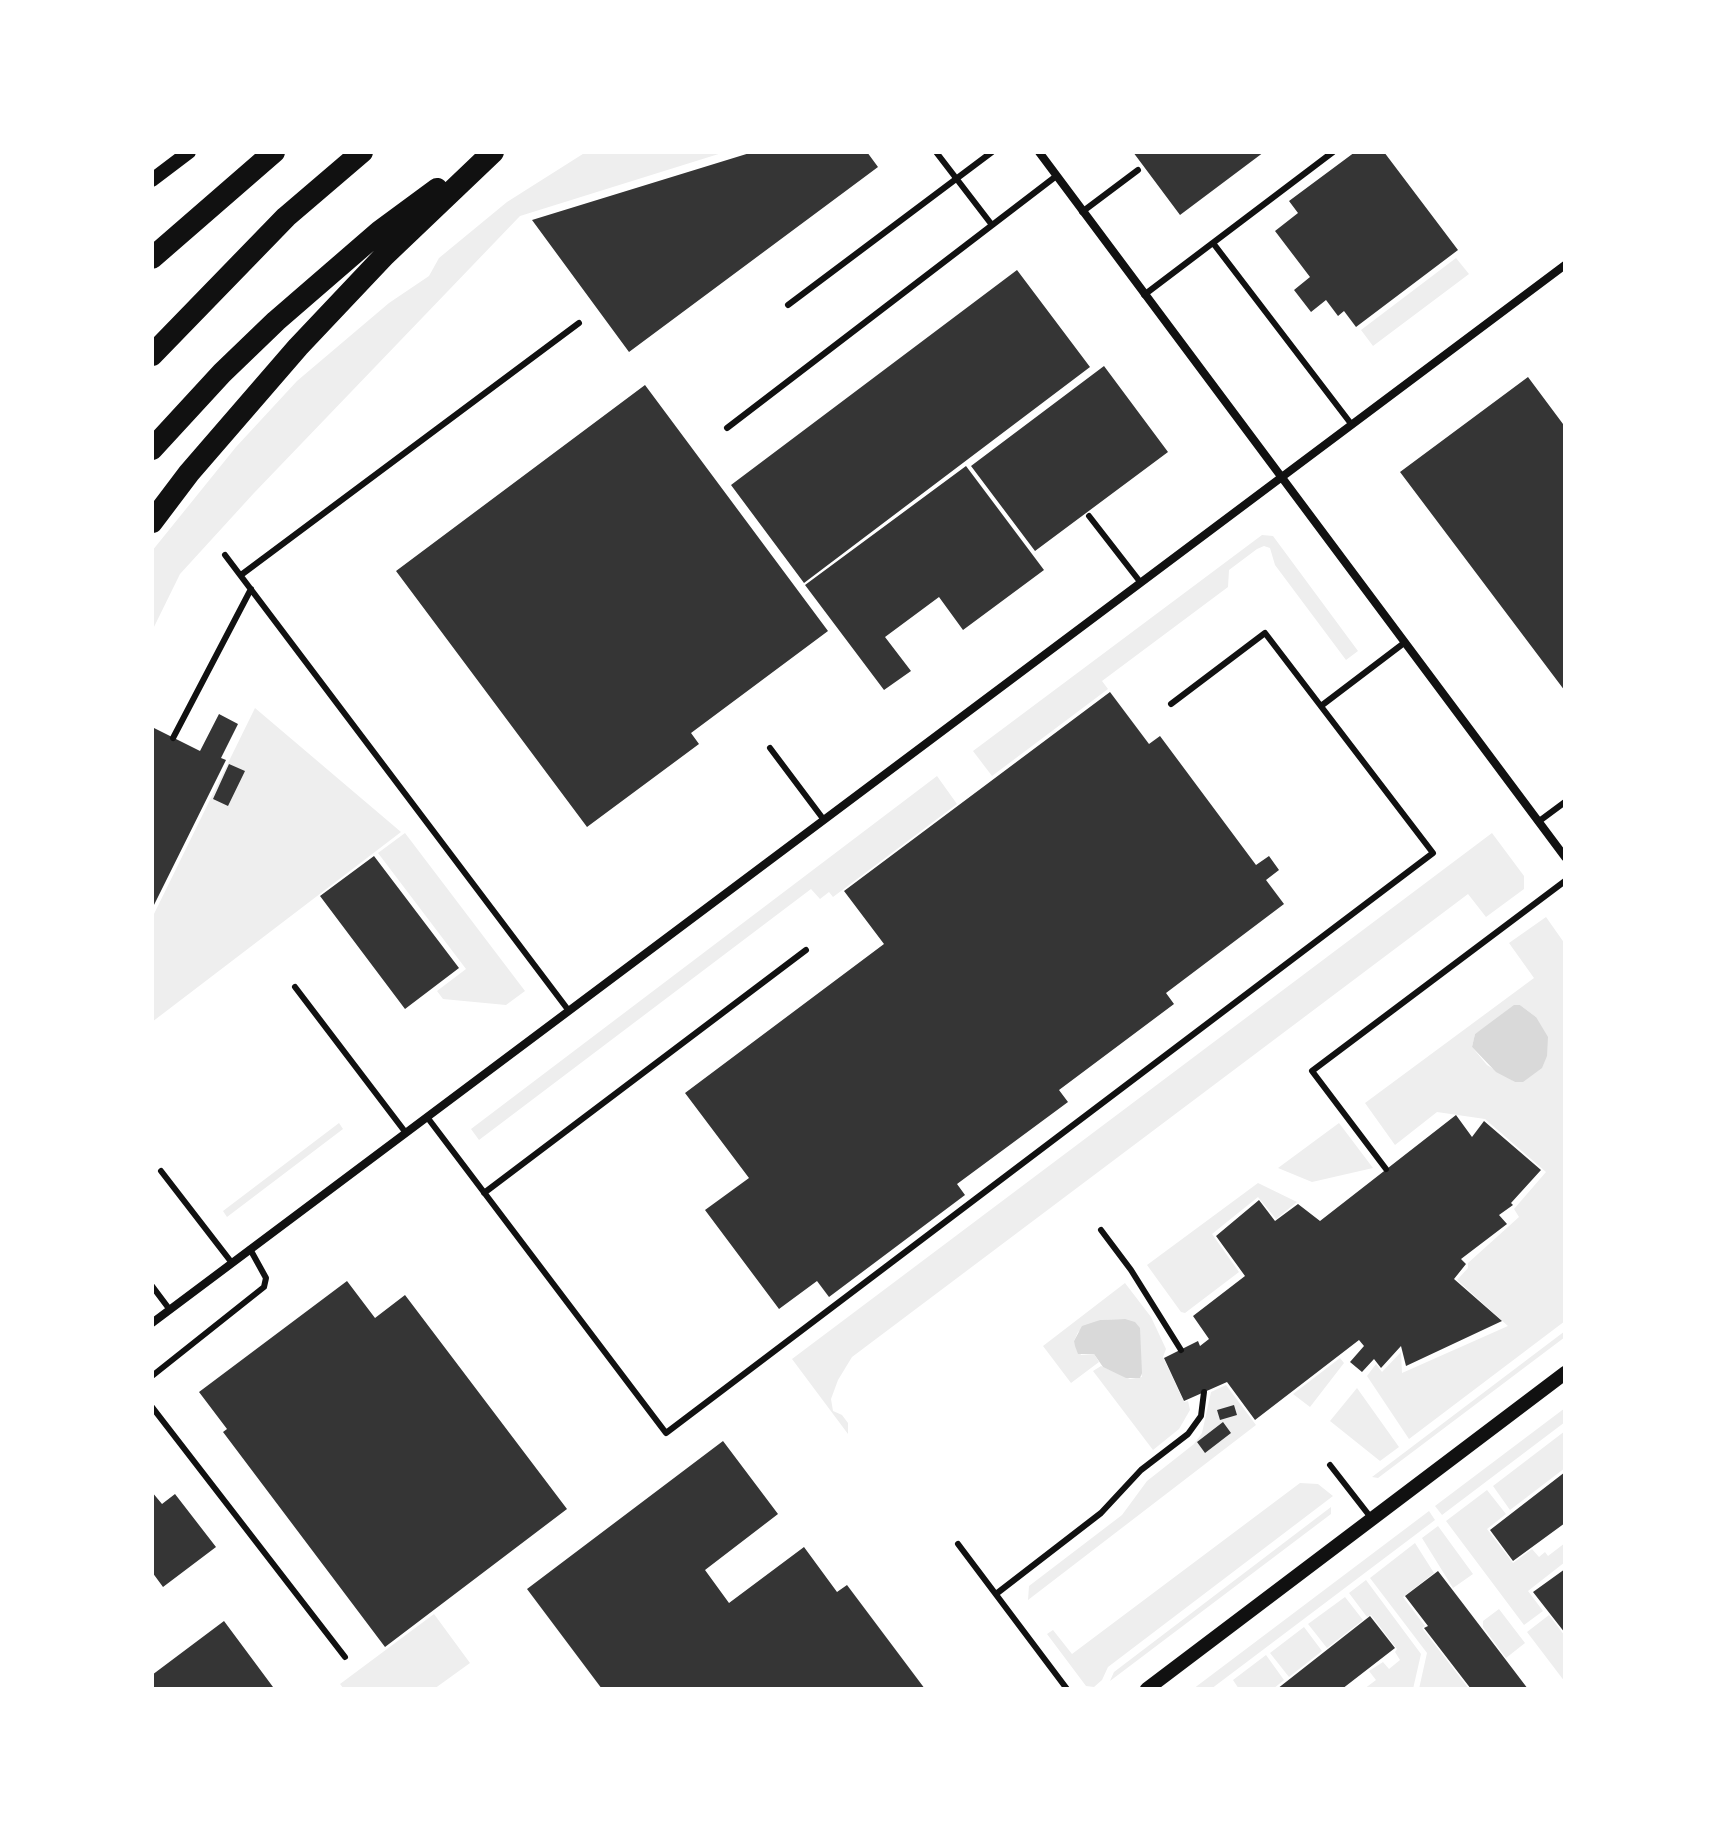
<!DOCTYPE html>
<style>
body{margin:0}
#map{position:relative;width:1717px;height:1841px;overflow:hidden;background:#fff;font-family:"Roboto Condensed",sans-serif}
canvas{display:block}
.frame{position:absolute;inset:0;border:154px solid #fff;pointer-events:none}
</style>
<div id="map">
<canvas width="1717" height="1841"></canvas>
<div class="frame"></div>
</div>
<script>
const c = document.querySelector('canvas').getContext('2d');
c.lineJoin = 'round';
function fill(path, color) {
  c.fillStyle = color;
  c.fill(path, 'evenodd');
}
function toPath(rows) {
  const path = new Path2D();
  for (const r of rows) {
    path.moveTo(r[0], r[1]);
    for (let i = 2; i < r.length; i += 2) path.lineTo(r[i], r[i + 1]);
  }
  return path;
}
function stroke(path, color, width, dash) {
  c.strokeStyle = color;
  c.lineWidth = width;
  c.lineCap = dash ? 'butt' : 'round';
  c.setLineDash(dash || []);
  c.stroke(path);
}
fill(toPath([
 [586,152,725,152,520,216,254,493,180,574,152,631,152,551,236,447,297,381,389,303,429,276,439,258,507,202],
 [1456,258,1469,274,1373,346,1361,330],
 [1262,535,1273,536,1358,651,1346,660,1275,565,1270,548,1264,546,1257,549,1229,570,1228,587,1102,681,1108,689,992,776,973,751],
 [255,708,401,832,152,1022,152,918],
 [937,776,957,804,833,897,829,892,820,899,811,889,479,1140,471,1129],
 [405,833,525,991,506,1005,443,999,437,991,466,969,378,853],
 [1492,833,1524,876,1524,889,1486,917,1468,894,852,1357,838,1380,831,1399,833,1411,842,1415,848,1423,848,1434,792,1359],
 [1546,917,1565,944,1565,1321,1409,1439,1367,1376,1376,1364,1382,1372,1401,1352,1402,1373,1508,1326,1457,1280,1468,1268,1468,1263,1519,1217,1514,1209,1546,1172,1485,1119,1437,1112,1395,1145,1365,1103,1534,978,1509,943],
 [1520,1005,1536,1017,1515,1082,1487,1065,1472,1047,1475,1034],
 [339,1123,343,1129,227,1217,223,1211],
 [1339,1123,1373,1168,1312,1182,1278,1168],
 [1258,1183,1297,1202,1276,1219,1258,1197,1212,1234,1239,1272,1185,1313,1181,1312,1147,1265],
 [1125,1283,1151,1317,1166,1349,1163,1357,1184,1402,1188,1401,1190,1410,1179,1429,1153,1450,1093,1371,1101,1366,1130,1379,1142,1377,1125,1319,1100,1320,1078,1332,1074,1341,1081,1355,1094,1354,1099,1362,1071,1383,1043,1346],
 [1565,1331,1565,1337,1378,1478,1372,1477],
 [1340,1358,1344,1363,1310,1407,1293,1394],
 [1226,1385,1256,1425,1028,1600,1029,1586,1122,1515,1147,1481,1194,1444,1202,1433,1211,1392],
 [1357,1388,1399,1447,1380,1461,1330,1421],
 [1565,1408,1565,1422,1442,1515,1435,1506],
 [1565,1431,1565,1468,1510,1510,1493,1486],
 [1300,1483,1318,1484,1333,1496,1108,1667,1102,1680,1094,1687,1086,1686,1047,1634,1053,1630,1072,1654],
 [1487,1490,1506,1514,1487,1529,1513,1563,1532,1549,1539,1557,1545,1552,1548,1556,1565,1543,1565,1562,1528,1591,1543,1611,1524,1625,1446,1521],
 [1331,1507,1331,1514,1110,1681,1114,1672],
 [1429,1511,1435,1520,1211,1689,1193,1689],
 [1438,1526,1473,1574,1453,1588,1422,1538],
 [1415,1543,1434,1573,1403,1597,1425,1626,1422,1628,1469,1689,1419,1689,1427,1653,1370,1578],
 [1366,1580,1421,1654,1413,1689,1364,1689,1376,1680,1369,1671,1383,1662,1389,1669,1400,1660,1395,1652,1397,1649,1371,1615,1367,1617,1349,1593],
 [1345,1597,1363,1620,1327,1648,1308,1624],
 [1499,1609,1525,1643,1506,1658,1483,1627,1483,1621],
 [434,1614,470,1663,434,1689,344,1689,340,1684],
 [1549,1615,1565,1636,1565,1682,1527,1632],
 [1304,1627,1322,1651,1289,1677,1270,1653],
 [1266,1655,1284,1680,1273,1689,1239,1689,1233,1680]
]), '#eee');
fill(toPath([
 [1514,1005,1520,1005,1536,1017,1548,1037,1547,1056,1542,1068,1523,1082,1515,1082,1496,1072,1472,1047,1475,1034],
 [1125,1319,1135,1322,1140,1328,1142,1373,1140,1378,1126,1378,1103,1367,1094,1354,1078,1354,1075,1346,1074,1341,1082,1326,1100,1320]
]), '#d9d9d9');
fill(toPath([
 [753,152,867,152,878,167,629,352,532,220],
 [1133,152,1264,152,1180,215],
 [1355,152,1384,152,1458,250,1356,327,1344,311,1338,316,1326,300,1311,312,1294,290,1310,277,1275,231,1298,213,1289,201],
 [1017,270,1090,367,804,583,731,485],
 [1104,366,1168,452,1035,551,971,466],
 [1528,377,1563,424,1565,423,1565,691,1400,472],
 [645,385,828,631,691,733,699,744,587,827,396,571],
 [966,466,1044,570,963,630,939,597,885,637,911,671,884,690,805,585],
 [1110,692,1149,744,1160,736,1256,865,1269,856,1279,870,1266,880,1284,904,1166,993,1174,1004,1059,1090,1068,1102,957,1184,965,1195,829,1297,817,1281,779,1309,705,1210,749,1178,685,1093,884,944,844,891],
 [219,714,238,724,221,758,226,760,152,909,152,727,200,751],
 [229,764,245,771,228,806,213,799],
 [374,856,459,968,405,1009,320,896],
 [1456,1115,1472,1137,1484,1121,1541,1170,1511,1203,1513,1205,1499,1215,1507,1224,1461,1259,1466,1264,1454,1279,1502,1321,1406,1366,1401,1346,1381,1368,1374,1359,1362,1372,1350,1362,1364,1346,1359,1340,1255,1420,1227,1382,1184,1401,1164,1358,1198,1341,1200,1346,1209,1339,1193,1316,1245,1276,1216,1236,1259,1200,1275,1221,1298,1204,1320,1221],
 [347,1281,375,1318,405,1295,567,1509,385,1647,223,1432,227,1429,199,1392],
 [1234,1405,1237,1415,1220,1420,1217,1410],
 [1223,1422,1231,1433,1205,1453,1197,1442],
 [723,1441,778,1514,705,1570,729,1603,804,1547,837,1592,847,1585,925,1689,602,1689,527,1589],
 [1565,1472,1565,1523,1513,1561,1490,1530],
 [152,1492,162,1504,175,1494,216,1547,163,1587,152,1572],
 [1565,1569,1565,1633,1533,1592],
 [1438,1571,1461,1601,1528,1689,1471,1689,1424,1628,1428,1626,1405,1596],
 [1370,1616,1395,1648,1342,1689,1277,1689],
 [224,1621,273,1687,270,1689,152,1689,152,1675]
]), '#353535');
stroke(toPath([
 [936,152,992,225],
 [1082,212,1138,170],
 [1213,243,1352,425],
 [1144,295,1333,152],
 [788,305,992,152],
 [727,428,1055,177],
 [1089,516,1141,583],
 [225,555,569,1011],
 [241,575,579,323],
 [1321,706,1404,643],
 [173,738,251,589],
 [770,748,824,820],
 [1538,822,1565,802],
 [295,987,406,1133],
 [427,1117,666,1433,1433,853,1265,633,1171,704],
 [1386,1169,1312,1071,1565,881],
 [161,1171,232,1263],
 [484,1193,806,950],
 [1101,1230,1131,1270,1181,1350],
 [152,1286,170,1310],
 [152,1376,264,1287,266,1278,250,1249],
 [152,1407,345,1657],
 [1330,1465,1372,1519],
 [958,1544,1067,1689],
 [996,1594,1101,1513,1141,1470,1188,1434,1201,1416,1204,1392]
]), '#111', 6);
stroke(toPath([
 [1039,152,1565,857],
 [152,1323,1565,265]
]), '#111', 8);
stroke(toPath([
 [152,180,189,152],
 [1147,1689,1565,1373]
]), '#111', 14);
stroke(toPath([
 [152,258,274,152],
 [152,355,286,217,362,152],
 [152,449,222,373,276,321,380,231,437,189],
 [152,522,189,473,298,347,385,255,493,152]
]), '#111', 22);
</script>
